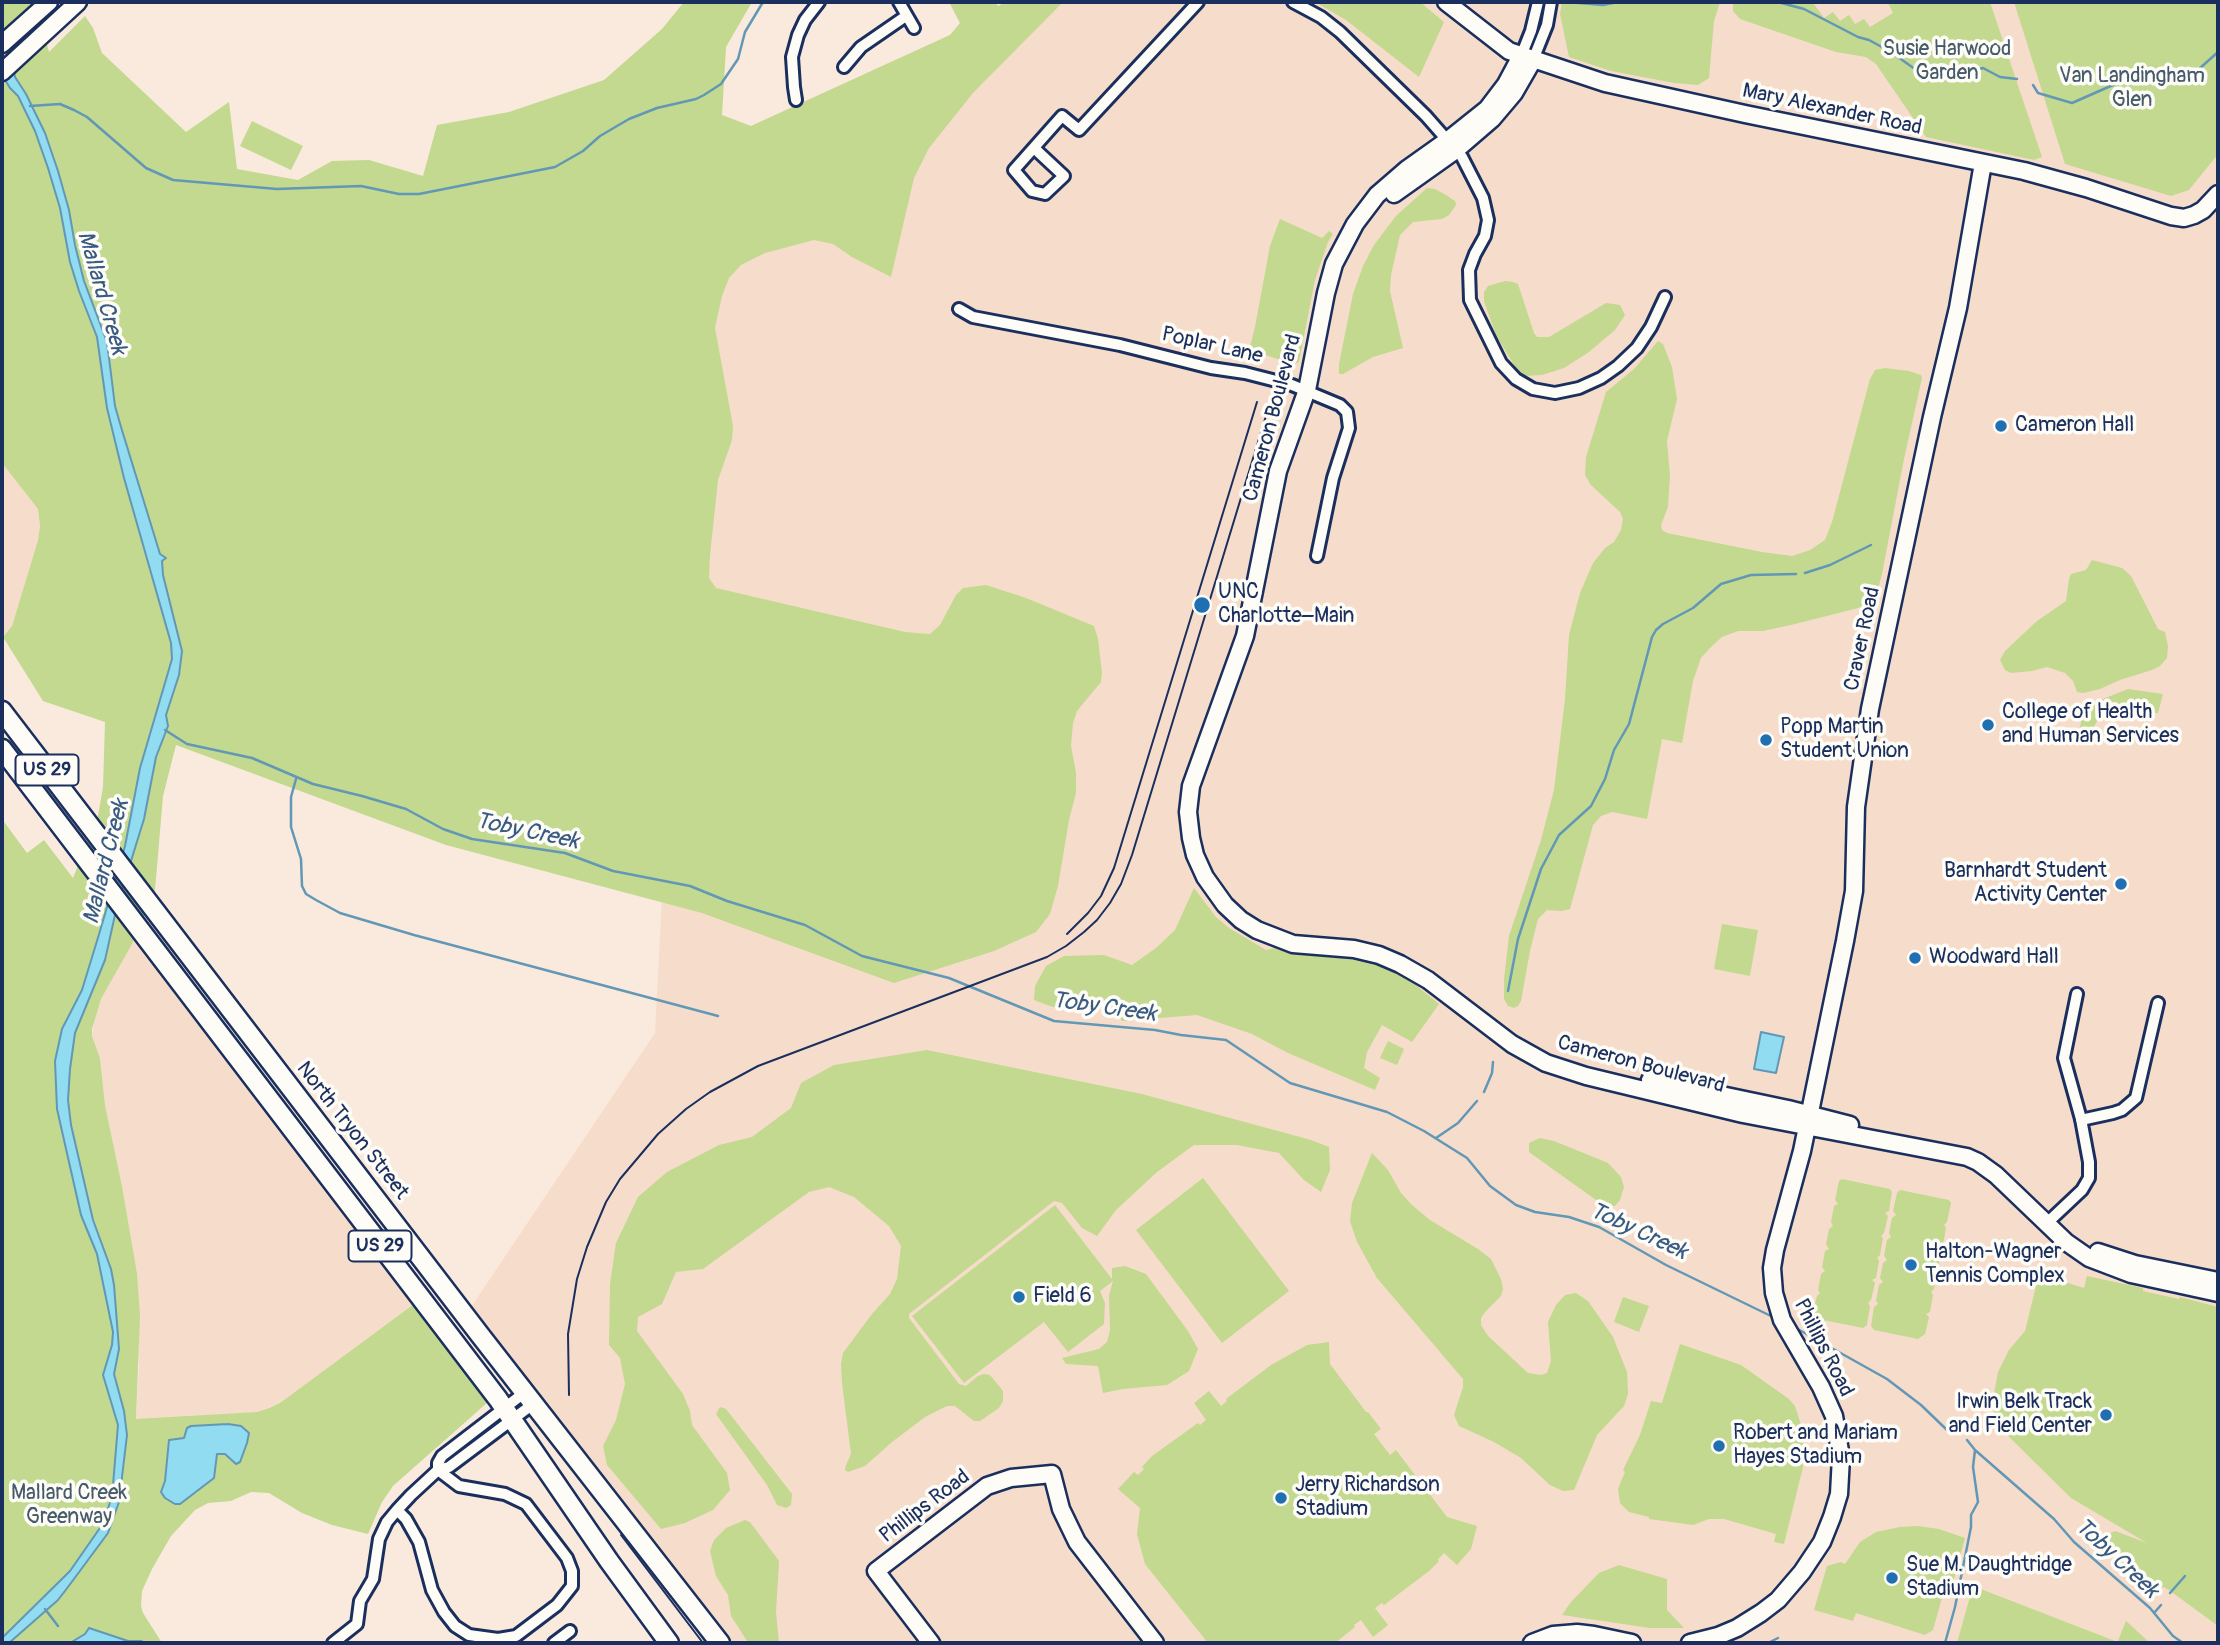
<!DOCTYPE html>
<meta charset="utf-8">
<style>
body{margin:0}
#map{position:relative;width:2220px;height:1645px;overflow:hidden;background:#f9eadd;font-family:Pangolin,sans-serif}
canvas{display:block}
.frame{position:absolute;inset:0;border:4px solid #1b2f5e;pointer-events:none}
</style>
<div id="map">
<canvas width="2220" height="1645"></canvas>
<div class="frame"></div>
</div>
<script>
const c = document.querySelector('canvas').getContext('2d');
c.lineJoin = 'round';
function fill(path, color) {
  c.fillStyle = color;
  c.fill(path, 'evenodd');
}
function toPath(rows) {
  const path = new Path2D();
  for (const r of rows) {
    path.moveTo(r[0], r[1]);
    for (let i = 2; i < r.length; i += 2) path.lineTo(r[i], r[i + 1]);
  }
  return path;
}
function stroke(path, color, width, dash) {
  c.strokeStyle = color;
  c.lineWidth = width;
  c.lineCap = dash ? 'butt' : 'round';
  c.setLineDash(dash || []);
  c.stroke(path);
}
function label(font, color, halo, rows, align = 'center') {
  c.font = font + ' Pangolin,sans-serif';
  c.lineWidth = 7;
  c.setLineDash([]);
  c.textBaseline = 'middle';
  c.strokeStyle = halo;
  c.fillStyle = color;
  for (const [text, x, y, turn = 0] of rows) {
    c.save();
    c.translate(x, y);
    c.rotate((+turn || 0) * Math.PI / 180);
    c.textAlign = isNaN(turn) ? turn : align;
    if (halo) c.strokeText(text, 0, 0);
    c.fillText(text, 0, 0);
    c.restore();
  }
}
fill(toPath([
 [1006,2,2218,2,2218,1643,732,1643,471,1307,655,1033,684,466,751,126,950,35],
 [2,463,38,509,40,526,38,540,12,626,2,638],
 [134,939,414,1304,280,1403,257,1412,136,1420,139,1368,137,1273,122,1186,105,1105,100,1058,92,1036,95,1015,101,999]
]), '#f6ddcb');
fill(toPath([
 [2,2,36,2,49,52,85,16,93,28,102,53,186,132,229,102,237,169,298,180,332,161,369,160,423,176,437,125,509,112,604,80,662,29,684,2,752,2,726,47,722,115,751,126,950,35,960,23,949,2,995,2,998,6,1006,2,1063,2,973,93,929,148,914,178,891,277,852,257,833,244,814,240,765,253,741,265,729,278,722,296,715,328,733,426,732,440,718,480,710,555,709,578,716,588,905,632,930,634,940,625,956,595,963,588,986,585,1026,598,1094,626,1098,639,1102,673,1101,682,1077,711,1073,723,1071,746,1076,773,1076,793,1069,820,1058,886,1050,914,1036,932,994,951,894,983,702,913,446,845,176,745,163,796,155,890,132,944,101,999,92,1029,92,1036,100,1058,105,1105,122,1186,137,1273,140,1316,136,1419,257,1412,269,1408,280,1403,414,1304,488,1402,393,1486,382,1502,368,1534,332,1525,302,1513,269,1493,251,1492,231,1501,208,1503,195,1510,171,1536,152,1569,142,1591,141,1606,143,1613,162,1643,2,1643,2,819,27,853,44,840,73,878,98,816,103,787,105,722,43,701,3,637,12,626,38,540,40,526,38,509,2,463],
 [1315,2,1420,2,1444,22,1419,77,1346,20],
 [1562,2,1720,2,1714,21,1709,78,1698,85,1674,83,1611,71,1569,57,1560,14],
 [1733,2,1817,2,1814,4,1824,18,1833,12,1840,21,1849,15,1855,24,1864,19,1870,27,1893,13,1888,3,1890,2,1990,2,2042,157,2034,160,1926,137,1876,64,1866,57,1836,52,1740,19,1733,11],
 [2014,2,2218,2,2218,154,2189,190,2171,196,2065,164],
 [252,121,303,146,291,170,240,146],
 [1427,188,1435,189,1446,195,1455,201,1456,205,1449,215,1442,219,1413,222,1400,235,1391,275,1390,291,1403,348,1373,357,1343,374,1339,374,1339,364,1353,294,1363,266,1374,245,1396,216],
 [1280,219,1322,238,1329,231,1333,234,1328,242,1315,280,1299,362,1294,364,1255,352,1248,348,1251,343,1255,327,1270,246],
 [1505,281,1513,282,1518,284,1534,333,1537,337,1549,337,1606,303,1620,305,1625,315,1615,330,1589,352,1564,368,1542,375,1525,376,1517,370,1496,335,1484,301,1484,292,1488,286],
 [1658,341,1663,344,1672,367,1677,399,1667,441,1670,475,1668,507,1661,525,1662,530,1667,533,1762,552,1792,556,1810,550,1825,540,1832,522,1870,379,1875,370,1885,368,1909,371,1921,375,1922,378,1904,459,1882,574,1874,604,1795,624,1763,631,1738,631,1722,637,1711,647,1701,658,1693,681,1682,743,1662,739,1647,819,1612,812,1601,816,1593,825,1570,909,1561,911,1547,910,1538,919,1530,951,1521,1001,1518,1006,1514,1008,1508,1006,1504,999,1504,979,1509,936,1541,840,1554,790,1565,699,1569,635,1580,593,1593,563,1605,548,1614,542,1621,530,1623,519,1620,512,1591,485,1585,475,1586,457,1606,392,1634,369],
 [2092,560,2122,568,2131,576,2158,629,2165,632,2168,646,2167,658,2160,666,2152,670,2120,680,2100,689,2083,693,2077,692,2073,681,2065,673,2047,667,2032,671,2011,673,2005,670,2000,660,2005,651,2037,621,2066,601,2069,579,2071,574,2086,570],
 [2128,689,2163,694,2158,713,2137,713,2126,709,2116,702,2106,702,2094,727,2096,740,2079,736,2083,707],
 [1194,888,1216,917,1229,928,1266,950,1274,948,1290,954,1350,959,1388,968,1407,978,1439,1004,1412,1042,1382,1025,1367,1052,1364,1068,1380,1078,1375,1090,1288,1053,1252,1034,1197,1015,1122,1021,1110,1002,1073,1002,1053,1007,1034,1000,1035,986,1046,966,1064,956,1104,955,1132,965,1156,948,1175,930],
 [1722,924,1758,930,1750,976,1714,969],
 [1388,1041,1404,1049,1397,1065,1380,1058],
 [927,1050,1142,1094,1311,1140,1329,1147,1330,1170,1321,1192,1304,1180,1279,1153,1237,1145,1194,1145,1157,1172,1116,1210,1097,1236,1082,1228,1062,1203,1054,1201,909,1314,909,1318,959,1384,966,1386,978,1376,984,1374,990,1375,1003,1391,1003,1401,999,1408,980,1421,974,1421,955,1406,947,1406,925,1417,892,1442,865,1466,848,1472,845,1470,846,1465,851,1454,842,1383,841,1364,843,1353,872,1314,890,1294,897,1279,901,1246,889,1226,854,1197,829,1187,809,1192,703,1269,676,1272,662,1304,638,1317,637,1331,683,1394,690,1411,692,1425,727,1473,730,1490,713,1510,685,1523,661,1529,607,1465,603,1446,616,1420,625,1384,620,1358,609,1345,610,1284,616,1243,638,1197,667,1172,719,1145,752,1137,791,1108,801,1083,834,1065],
 [1540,1138,1554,1141,1608,1163,1621,1177,1624,1187,1620,1200,1615,1206,1603,1205,1529,1152,1529,1143],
 [1372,1153,1388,1170,1401,1193,1412,1205,1430,1220,1478,1249,1491,1259,1501,1279,1503,1289,1501,1296,1485,1312,1481,1318,1481,1325,1488,1336,1528,1373,1541,1375,1547,1373,1551,1361,1548,1322,1556,1305,1565,1295,1576,1293,1588,1301,1613,1337,1627,1372,1628,1394,1624,1406,1597,1435,1574,1490,1563,1491,1550,1485,1521,1458,1494,1442,1459,1426,1454,1415,1463,1387,1463,1379,1377,1278,1357,1242,1350,1221,1352,1203],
 [1203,1178,1289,1291,1222,1343,1136,1230],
 [1842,1179,1890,1189,1892,1192,1889,1211,1885,1213,1888,1216,1884,1233,1881,1236,1883,1238,1880,1255,1877,1258,1879,1261,1876,1278,1872,1280,1875,1283,1871,1300,1868,1303,1870,1306,1867,1325,1863,1328,1818,1319,1813,1312,1817,1296,1820,1293,1818,1290,1821,1274,1825,1271,1822,1267,1825,1251,1829,1249,1826,1244,1829,1229,1833,1226,1831,1222,1834,1206,1838,1204,1835,1200,1839,1181],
 [1900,1190,1949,1200,1951,1203,1947,1222,1944,1225,1946,1228,1943,1245,1939,1247,1942,1251,1938,1267,1935,1269,1937,1273,1934,1289,1931,1292,1933,1295,1930,1312,1926,1314,1929,1317,1925,1334,1918,1339,1874,1330,1871,1326,1874,1307,1878,1304,1876,1301,1879,1285,1883,1282,1880,1278,1883,1263,1887,1260,1884,1256,1887,1240,1891,1237,1889,1233,1892,1218,1896,1215,1893,1211,1897,1193],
 [1055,1205,1112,1279,1112,1268,1125,1266,1146,1274,1188,1331,1198,1349,1189,1371,1167,1385,1123,1389,1103,1393,1098,1366,1066,1364,1062,1358,1099,1349,1107,1342,1110,1330,1109,1295,1113,1281,1100,1291,1105,1303,1104,1324,1068,1352,1044,1322,964,1383,912,1316],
 [2039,1274,2084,1288,2087,1276,2143,1288,2143,1291,2179,1299,2180,1297,2218,1307,2218,1626,2169,1590,2126,1568,2105,1548,2102,1537,2115,1531,2147,1543,2071,1498,1994,1422,1994,1393,1998,1372,2009,1350,2025,1331],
 [1623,1297,1649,1306,1639,1332,1614,1322],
 [1329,1342,1330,1364,1366,1412,1368,1412,1381,1429,1374,1434,1390,1455,1396,1450,1447,1517,1477,1526,1471,1549,1457,1565,1444,1553,1438,1559,1439,1561,1429,1571,1384,1605,1382,1603,1375,1608,1388,1625,1373,1637,1361,1620,1354,1625,1355,1627,1335,1643,1208,1643,1145,1564,1137,1534,1140,1508,1118,1489,1134,1472,1138,1475,1144,1469,1142,1467,1152,1456,1198,1423,1200,1425,1206,1420,1194,1403,1209,1391,1221,1406,1227,1401,1226,1399,1271,1365,1307,1345],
 [1680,1344,1741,1365,1789,1399,1795,1406,1803,1431,1803,1467,1784,1544,1774,1542,1776,1534,1724,1519,1709,1519,1693,1525,1649,1519,1649,1517,1629,1512,1620,1503,1618,1489,1625,1472,1623,1470,1640,1435,1651,1401,1662,1403],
 [720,1407,726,1409,792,1494,791,1505,786,1508,777,1505,767,1485,716,1414],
 [745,1520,750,1522,779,1561,776,1612,779,1643,749,1643,747,1641,731,1616,728,1595,716,1576,710,1551,714,1540,726,1528],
 [1918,1526,1939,1529,1965,1538,1950,1594,1943,1594,1933,1630,1925,1635,1856,1613,1853,1621,1814,1610,1827,1566,1841,1562,1845,1564,1860,1542,1876,1532,1900,1527],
 [1619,1565,1667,1579,1667,1610,1684,1628,1650,1628,1562,1615,1571,1602,1599,1573],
 [1973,1586,2115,1641,2115,1643,1957,1643],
 [2126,1621,2150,1643,2117,1643]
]), '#c2d98f');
const water = toPath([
 [2,56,13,67,15,77,26,94,45,133,58,171,69,210,75,245,84,281,107,342,115,406,121,427,160,554,166,558,162,561,163,575,182,651,179,675,166,715,168,726,156,757,144,819,117,906,105,960,75,1033,70,1069,68,1100,71,1125,93,1220,111,1269,114,1285,119,1349,114,1374,124,1411,127,1435,119,1502,108,1533,68,1587,58,1600,9,1643,2,1643,2,1638,70,1571,102,1525,112,1497,118,1425,103,1375,112,1345,113,1332,97,1254,81,1215,57,1109,55,1061,62,1029,82,990,100,931,125,846,140,768,172,659,171,643,124,478,107,408,97,337,79,291,70,262,60,208,48,168,35,131,18,96,10,88,2,75,2,56],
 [1761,1032,1784,1037,1776,1073,1754,1069,1761,1032],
 [228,1424,241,1426,249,1433,247,1443,240,1462,236,1464,225,1454,217,1454,214,1478,180,1504,175,1504,165,1498,161,1492,165,1481,169,1440,184,1438,187,1428,191,1426,228,1424],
 [89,1628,128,1641,141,1641,145,1643,70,1643,85,1634,89,1628]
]);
fill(water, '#91dcf1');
stroke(water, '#6297b6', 2);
stroke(toPath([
 [1567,2,1603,5,1618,2],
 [1778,2,1804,9,1858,37,1869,40,1891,52,1919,72,1942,80,1983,68,2000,77,2017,79],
 [2033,85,2038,93,2072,103,2122,81,2144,82,2180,75,2199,69,2218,52],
 [30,106,60,104,74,110,87,117,146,168,173,180,277,189,361,186,399,194,419,194,555,167,583,151,600,136,629,119,657,108,696,99,704,95,721,84,738,59,745,32,763,2],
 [1805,573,1830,565,1871,545],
 [165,730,187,744,252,758,313,784,362,796,406,809,443,829,472,839,565,853,613,871,690,886,727,901,805,925,862,956,949,978,1054,1021,1155,1030,1181,1035,1226,1040,1290,1083,1387,1112,1424,1131,1467,1158,1490,1186,1516,1205,1535,1212,1569,1217,1599,1227,1666,1265,1775,1318],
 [296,779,291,797,291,827,301,859,302,886,306,894,316,900,340,913,414,935,718,1016],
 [1508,991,1518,939,1541,869,1559,835,1591,806,1605,779,1614,750,1629,724,1652,637,1656,630,1663,624,1693,608,1721,584,1751,575,1796,574],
 [1484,1092,1492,1073,1493,1062],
 [1436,1138,1458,1123,1477,1101],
 [1794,1327,1887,1379,1921,1405,1947,1430],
 [1967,1440,1975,1450,2054,1519,2074,1542,2150,1608,2173,1636,2183,1643],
 [2170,1593,2185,1576],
 [45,1609,58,1626],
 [2154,1613,2161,1605],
 [1768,1643,1778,1638],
 [1945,1643,1955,1607,1971,1527,1971,1515,1978,1502,1973,1467,1975,1450]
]), '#6297b6', 2.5);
const street = toPath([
 [899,2,914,28],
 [1293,2,1321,17,1340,32,1426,116,1462,157,1483,198,1488,220,1485,236,1475,254,1469,270,1470,300,1501,363,1516,379,1533,389,1555,393,1579,388,1601,378,1618,366,1637,348,1651,327,1665,297],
 [1521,56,1531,31,1538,2],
 [1533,60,1547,25,1551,2],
 [844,67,861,47,906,16],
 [796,100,794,87,792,57,798,35,805,20,819,2],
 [1034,148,1064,176,1045,194,1032,191,1014,170,1062,116,1079,130,1198,2],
 [959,309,973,317,1120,345,1211,368,1245,373,1292,385,1340,405,1347,412,1349,428,1333,478,1317,556],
 [2081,1120,2113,1113,2122,1110,2136,1098,2158,1003],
 [2047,1223,2082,1190,2089,1178,2089,1162,2081,1119,2064,1058,2077,994],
 [524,1393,442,1456,438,1463,438,1470,449,1467,533,1404],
 [333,1643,357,1624,360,1601,373,1579,379,1539,387,1522,397,1510,411,1495,438,1470,459,1486,505,1494,526,1504,567,1558,572,1571,572,1586,557,1605,516,1636,498,1639,469,1635,455,1626,444,1612,432,1590,419,1542,406,1519,397,1510],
 [554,1643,570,1631]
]);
const secondary = toPath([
 [1446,2,1509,51,1605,83,1745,114,2024,171,2086,188,2171,216,2184,218,2194,215,2203,210,2218,194],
 [2,44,49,2],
 [1521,56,1506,84,1487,109,1452,137,1407,169,1377,195,1355,224,1334,264,1326,293,1307,390,1278,471,1245,636,1191,786,1188,812,1191,838,1195,855,1205,877,1225,905,1241,920,1257,930,1293,944,1354,949,1379,955,1400,964,1428,980,1512,1044,1546,1063,1586,1076,1743,1114,1967,1157,1978,1162,1996,1175,2066,1242,2089,1258,2131,1274,2218,1293],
 [2,72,78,2],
 [1394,194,1456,150,1492,119,1514,93,1533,60],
 [1650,1080,1788,1109,1850,1125],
 [2098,1252,2135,1264,2218,1281],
 [931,1643,876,1571,987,1486,1011,1478,1052,1474,1061,1509,1077,1542,1155,1643],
 [1532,1643,1553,1635,1577,1633,1594,1635,1632,1643],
 [1690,1643,1718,1636,1737,1628,1761,1613,1778,1600,1802,1572,1822,1542,1832,1517,1839,1494,1841,1457,1834,1416,1821,1387,1782,1320,1774,1293,1772,1268,1775,1250,1802,1151,1845,941,1854,891,1856,807,1870,709,1932,417,1958,308,1983,163]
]);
const primary = toPath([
 [2,711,480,1335,720,1643],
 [2,749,498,1399,609,1561,669,1643]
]);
stroke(street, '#1b2f5e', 16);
stroke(secondary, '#1b2f5e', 21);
stroke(primary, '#1b2f5e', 23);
stroke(street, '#fdfcf7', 10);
stroke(secondary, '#fdfcf7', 16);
stroke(primary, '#fdfcf7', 18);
stroke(toPath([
 [1067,934,1088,913,1101,896,1114,868,1257,402],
 [569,1395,568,1334,577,1279,587,1247,606,1202,620,1179,658,1134,686,1109,710,1092,758,1066,1047,957,1066,946,1084,932,1097,920,1110,903,1121,884,1132,855,1269,406],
 [621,1535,703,1643]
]), '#1b2f5e', 2);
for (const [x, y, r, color] of [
 [2001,426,7,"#1f6fb2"],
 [1202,605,9,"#1f6fb2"],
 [1988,725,7,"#1f6fb2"],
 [1766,740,7,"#1f6fb2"],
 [2121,884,7,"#1f6fb2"],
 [1915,958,7,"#1f6fb2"],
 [1911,1265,7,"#1f6fb2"],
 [1019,1297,7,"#1f6fb2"],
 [2106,1415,7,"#1f6fb2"],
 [1719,1446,7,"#1f6fb2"],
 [1281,1498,7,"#1f6fb2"],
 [1892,1578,7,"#1f6fb2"]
]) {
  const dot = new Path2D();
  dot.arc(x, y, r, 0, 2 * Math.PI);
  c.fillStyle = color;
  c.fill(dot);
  stroke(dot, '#fdfcf7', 2.5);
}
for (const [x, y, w] of [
 [47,770,63],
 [380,1246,63]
]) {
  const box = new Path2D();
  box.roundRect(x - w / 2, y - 15.5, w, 31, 5);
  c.fillStyle = '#fdfcf7';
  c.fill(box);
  stroke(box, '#1b2f5e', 2);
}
label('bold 19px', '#1b2f5e', null, [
 ["US 29",47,770],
 ["US 29",380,1246]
]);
label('21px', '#455a6a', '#fdfcf7', [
 ["Susie Harwood",1947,50],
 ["Garden",1947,74],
 ["Van Landingham",2132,77],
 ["Glen",2132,101],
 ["Mallard Creek",69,1494],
 ["Greenway",69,1518]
]);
label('21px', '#1b2f5e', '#fdfcf7', [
 ["Mary Alexander Road",1832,110,12],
 ["Poplar Lane",1212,346,13],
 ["Cameron Boulevard",1273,418,-75],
 ["Craver Road",1863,639,-78],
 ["Cameron Boulevard",1641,1065,15],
 ["North Tryon Street",352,1131,52],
 ["Phillips Road",1823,1348,63],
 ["Phillips Road",925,1507,-37]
]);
label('21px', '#1b2f5e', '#fdfcf7', [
 ["Cameron Hall",2015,426],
 ["UNC",1218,593],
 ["Charlotte–Main",1218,617],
 ["College of Health",2002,713],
 ["and Human Services",2002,737],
 ["Popp Martin",1780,728],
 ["Student Union",1780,752],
 ["Barnhardt Student",2107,872,"right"],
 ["Activity Center",2107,896,"right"],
 ["Woodward Hall",1929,958],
 ["Halton-Wagner",1925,1253],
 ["Tennis Complex",1925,1277],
 ["Field 6",1033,1297],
 ["Irwin Belk Track",2092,1403,"right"],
 ["and Field Center",2092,1427,"right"],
 ["Robert and Mariam",1733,1434],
 ["Hayes Stadium",1733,1458],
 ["Jerry Richardson",1295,1486],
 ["Stadium",1295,1510],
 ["Sue M. Daughtridge",1906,1566],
 ["Stadium",1906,1590]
], 'left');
label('italic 23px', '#385a83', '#fdfcf7', [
 ["Mallard Creek",101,293,74],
 ["Toby Creek",527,832,12],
 ["Mallard Creek",107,862,-76],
 ["Toby Creek",1104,1008,8],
 ["Toby Creek",1638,1232,25],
 ["Toby Creek",2116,1559,43]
]);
</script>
